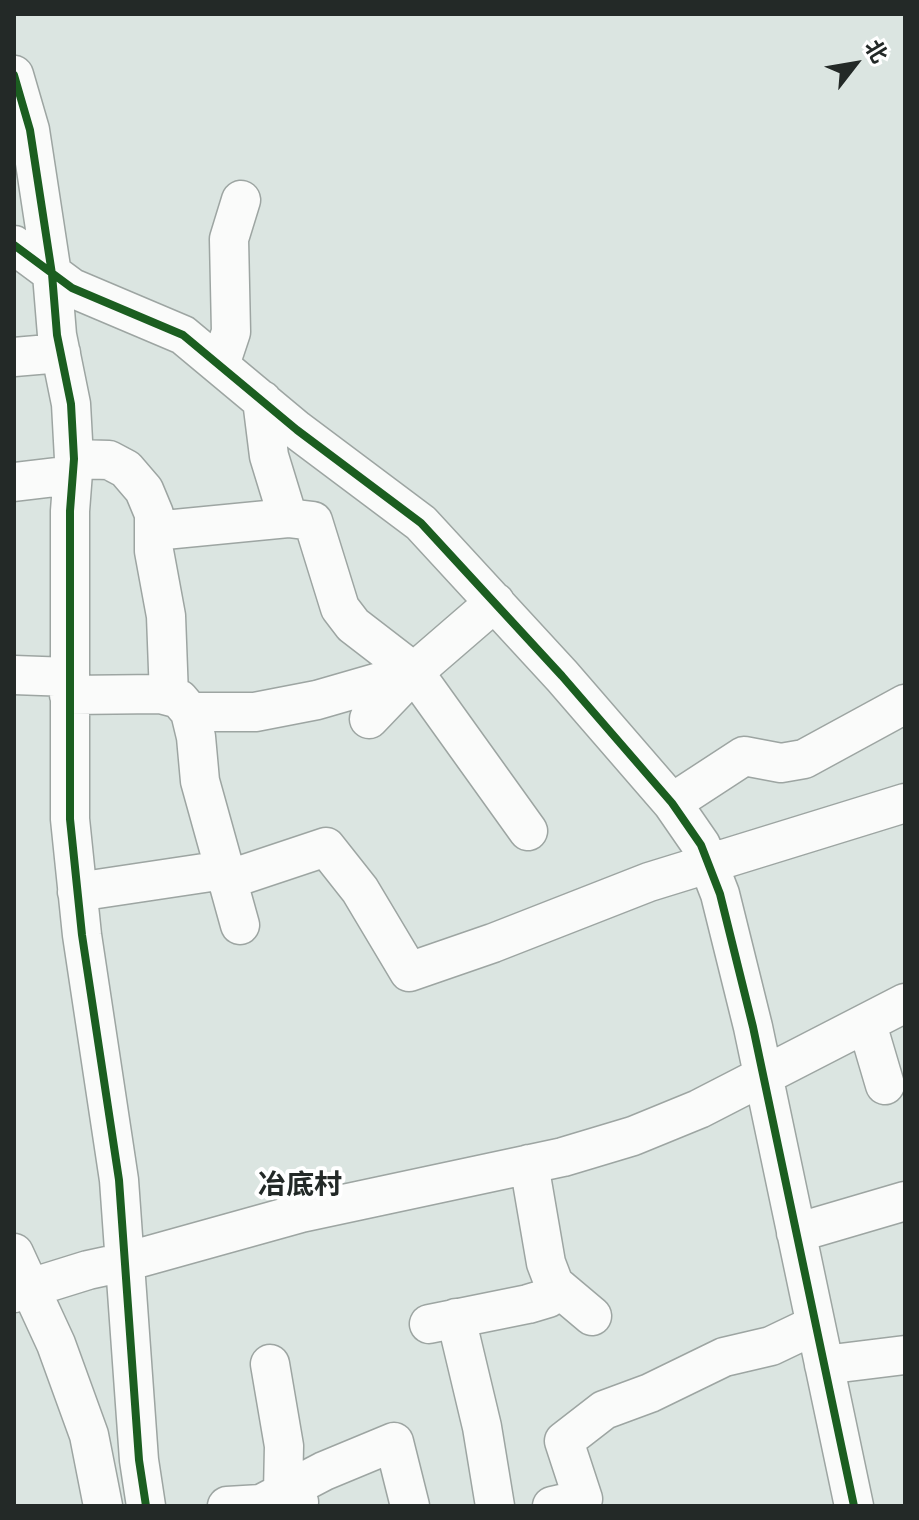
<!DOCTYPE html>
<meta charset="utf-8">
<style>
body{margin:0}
#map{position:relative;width:919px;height:1520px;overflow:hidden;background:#dbe5e1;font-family:Figtree,"Noto Sans SC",sans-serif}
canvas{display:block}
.frame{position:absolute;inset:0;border:16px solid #232927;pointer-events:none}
.north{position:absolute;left:815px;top:24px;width:80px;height:80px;-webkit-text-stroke:6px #fff;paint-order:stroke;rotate:59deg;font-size:22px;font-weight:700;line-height:32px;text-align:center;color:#232927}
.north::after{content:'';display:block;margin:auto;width:28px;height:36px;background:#232927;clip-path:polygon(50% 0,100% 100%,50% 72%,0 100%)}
</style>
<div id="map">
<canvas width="919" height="1520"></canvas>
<div class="frame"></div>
<div class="north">北</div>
</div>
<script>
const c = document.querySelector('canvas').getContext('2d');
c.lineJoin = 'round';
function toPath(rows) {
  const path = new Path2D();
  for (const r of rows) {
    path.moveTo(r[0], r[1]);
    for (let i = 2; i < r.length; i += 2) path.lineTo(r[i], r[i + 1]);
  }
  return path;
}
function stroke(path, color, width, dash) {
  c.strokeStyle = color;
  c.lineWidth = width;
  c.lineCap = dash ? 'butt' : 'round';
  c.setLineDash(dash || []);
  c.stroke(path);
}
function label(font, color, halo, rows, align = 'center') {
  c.font = font + ' Figtree,"Noto Sans SC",sans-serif';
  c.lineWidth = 8;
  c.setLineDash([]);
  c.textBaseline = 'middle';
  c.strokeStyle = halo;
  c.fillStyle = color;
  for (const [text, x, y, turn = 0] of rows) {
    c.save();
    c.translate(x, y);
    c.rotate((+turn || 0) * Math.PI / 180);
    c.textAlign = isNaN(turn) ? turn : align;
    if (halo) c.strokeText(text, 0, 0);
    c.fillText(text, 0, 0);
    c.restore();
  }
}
const minor = toPath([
 [14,75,30,130,52,274,57,335,71,404,74,459,70,511,70,819,82,935,119,1180,139,1460,146,1506],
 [14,245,72,288,183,335,297,430,421,523,562,676,672,803,701,845,720,894,753,1027,854,1506],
 [14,357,61,353],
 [220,365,231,332,229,239,241,200],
 [74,459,109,460,126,469,144,490,154,514,154,551,166,616,169,696],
 [14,482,73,475],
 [288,518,313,521,340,608,353,625,414,672,528,831],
 [154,531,288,518,269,456,262,400],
 [14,675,69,677],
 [69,695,160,694,179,699,190,712,196,737,200,781,240,925],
 [190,712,255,712,317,700,414,672],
 [369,719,414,672,495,602],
 [672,803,744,756,781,763,804,759,905,704],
 [227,880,326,847,360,890,409,972,493,943,649,882,905,803],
 [77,892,224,870],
 [867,1024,885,1085],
 [529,1164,546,1263,554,1284,592,1316],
 [796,1233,905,1201],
 [14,1253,56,1344,89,1435,103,1506],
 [14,1293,88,1270,125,1262,301,1213,563,1157,633,1136,699,1109,905,1003],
 [456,1318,482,1427,495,1506],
 [429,1324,528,1304,548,1298,560,1289],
 [270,1364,284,1446,283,1492,299,1502],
 [824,1365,905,1355],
 [227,1506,261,1504,324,1471,394,1442,410,1506],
 [552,1506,583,1499,564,1441,604,1410,650,1393,724,1357,771,1346,815,1325]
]);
stroke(minor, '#9da5a2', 41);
stroke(minor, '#fafbfa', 38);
stroke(toPath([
 [14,75,30,130,52,274,57,335,71,404,74,459,70,511,70,819,82,935,119,1180,139,1460,146,1506],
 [14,245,72,288,183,335,297,430,421,523,562,676,672,803,701,845,720,894,753,1027,854,1506]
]), '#1b5e20', 8);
label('bold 28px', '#232927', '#fff', [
 ["冶底村",300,1186]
]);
</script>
